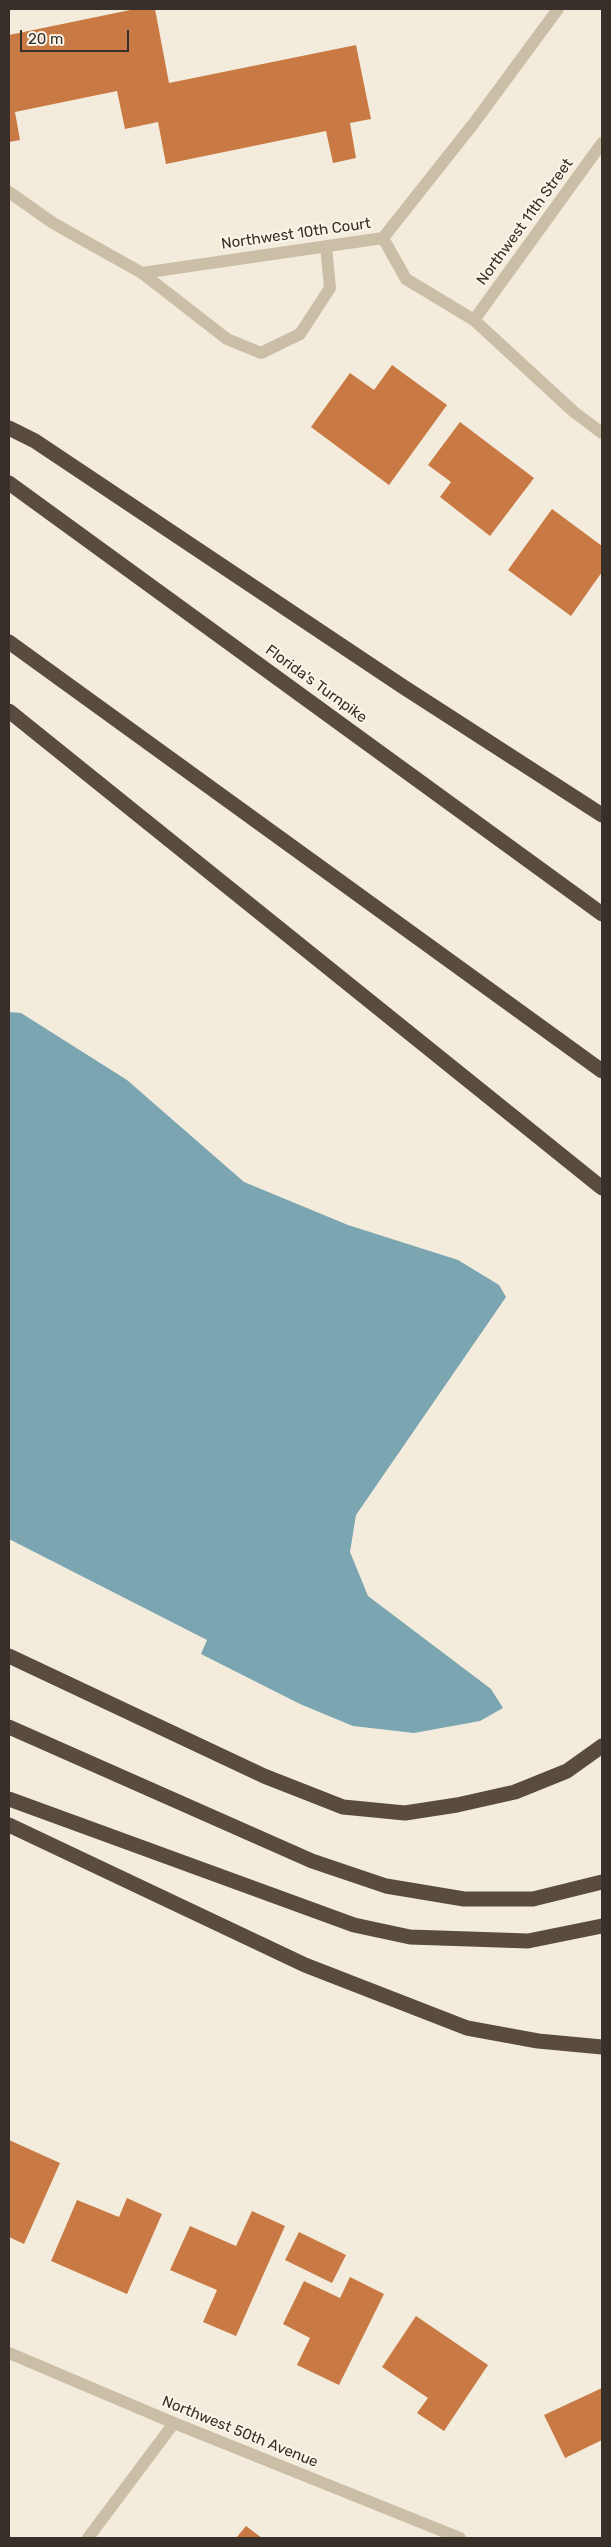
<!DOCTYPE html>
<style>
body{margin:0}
#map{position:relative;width:611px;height:2547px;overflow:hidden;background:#f3ecdc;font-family:Rubik,sans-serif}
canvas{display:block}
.frame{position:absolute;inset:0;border:10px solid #383028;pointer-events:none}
.scale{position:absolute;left:20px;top:30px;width:109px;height:22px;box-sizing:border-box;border:2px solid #383028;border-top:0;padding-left:6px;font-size:15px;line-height:18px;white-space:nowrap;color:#383028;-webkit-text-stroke:4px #faf5e9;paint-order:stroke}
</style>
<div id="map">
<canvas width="611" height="2547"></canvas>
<div class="frame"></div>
<div class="scale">20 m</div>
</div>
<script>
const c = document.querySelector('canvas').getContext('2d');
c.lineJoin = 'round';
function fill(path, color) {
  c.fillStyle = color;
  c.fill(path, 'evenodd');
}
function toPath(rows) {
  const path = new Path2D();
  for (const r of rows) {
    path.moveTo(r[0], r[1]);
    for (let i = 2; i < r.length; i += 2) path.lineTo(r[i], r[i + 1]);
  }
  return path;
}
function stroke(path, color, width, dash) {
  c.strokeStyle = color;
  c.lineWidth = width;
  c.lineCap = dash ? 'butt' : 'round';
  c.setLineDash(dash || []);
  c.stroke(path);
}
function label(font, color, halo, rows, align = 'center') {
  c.font = font + ' Rubik,sans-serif';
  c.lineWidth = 4;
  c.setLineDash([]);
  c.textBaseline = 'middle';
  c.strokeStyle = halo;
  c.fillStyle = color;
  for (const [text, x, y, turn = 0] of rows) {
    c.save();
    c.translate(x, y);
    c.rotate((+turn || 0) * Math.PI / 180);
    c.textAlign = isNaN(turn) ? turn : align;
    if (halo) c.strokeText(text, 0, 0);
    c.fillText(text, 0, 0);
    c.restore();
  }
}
fill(toPath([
 [9,1012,21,1013,127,1080,244,1182,348,1225,458,1260,499,1285,506,1297,356,1515,350,1552,368,1596,491,1689,503,1708,480,1721,414,1733,353,1726,300,1704,201,1654,207,1640,9,1539]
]), '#7aa5b1');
fill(toPath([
 [135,9,155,9,169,83,356,45,371,119,350,123,356,158,333,163,326,131,166,164,158,122,125,129,117,91,15,112,20,140,9,142,9,35],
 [392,365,447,405,389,485,311,427,350,373,374,390],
 [460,422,534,478,490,536,440,497,451,482,428,465],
 [552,509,602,546,602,572,571,616,508,570],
 [9,2140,60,2163,24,2244,9,2237],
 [127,2198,162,2214,127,2294,51,2261,77,2200,119,2217],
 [252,2211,285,2226,236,2336,203,2322,217,2290,170,2270,190,2226,236,2246],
 [299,2232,346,2255,332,2283,285,2260],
 [350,2277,384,2294,339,2385,297,2365,310,2338,283,2324,304,2281,340,2298],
 [416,2316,488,2365,444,2431,417,2413,428,2398,382,2367],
 [602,2388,602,2440,565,2458,544,2415],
 [246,2526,262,2538,236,2538]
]), '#c97a44');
stroke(toPath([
 [9,192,53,223,142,273,383,238,474,123,558,9],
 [383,238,406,279,474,320],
 [142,273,227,339,261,353,300,334,330,288,326,246]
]), '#cbbea7', 12);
stroke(toPath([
 [602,143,474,320,574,412,602,433],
 [9,2353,174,2423,460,2538],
 [88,2538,174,2423]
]), '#cbbea7', 12);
stroke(toPath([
 [9,428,35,441,402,686,602,815],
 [9,483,602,914],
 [9,642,602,1071],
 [9,711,602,1188],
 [9,1656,264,1776,343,1807,405,1813,457,1805,515,1792,567,1771,602,1746],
 [9,1727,312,1861,386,1886,464,1899,533,1899,602,1882],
 [9,1799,354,1925,410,1937,528,1941,602,1926],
 [9,1825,305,1965,467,2028,538,2041,602,2047]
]), '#594b3f', 15);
label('15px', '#383028', '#faf5e9', [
 ["Northwest 11th Street",525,222,-54],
 ["Northwest 10th Court",296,234,-8],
 ["Florida's Turnpike",316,684,36],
 ["Northwest 50th Avenue",240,2432,22]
]);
</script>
